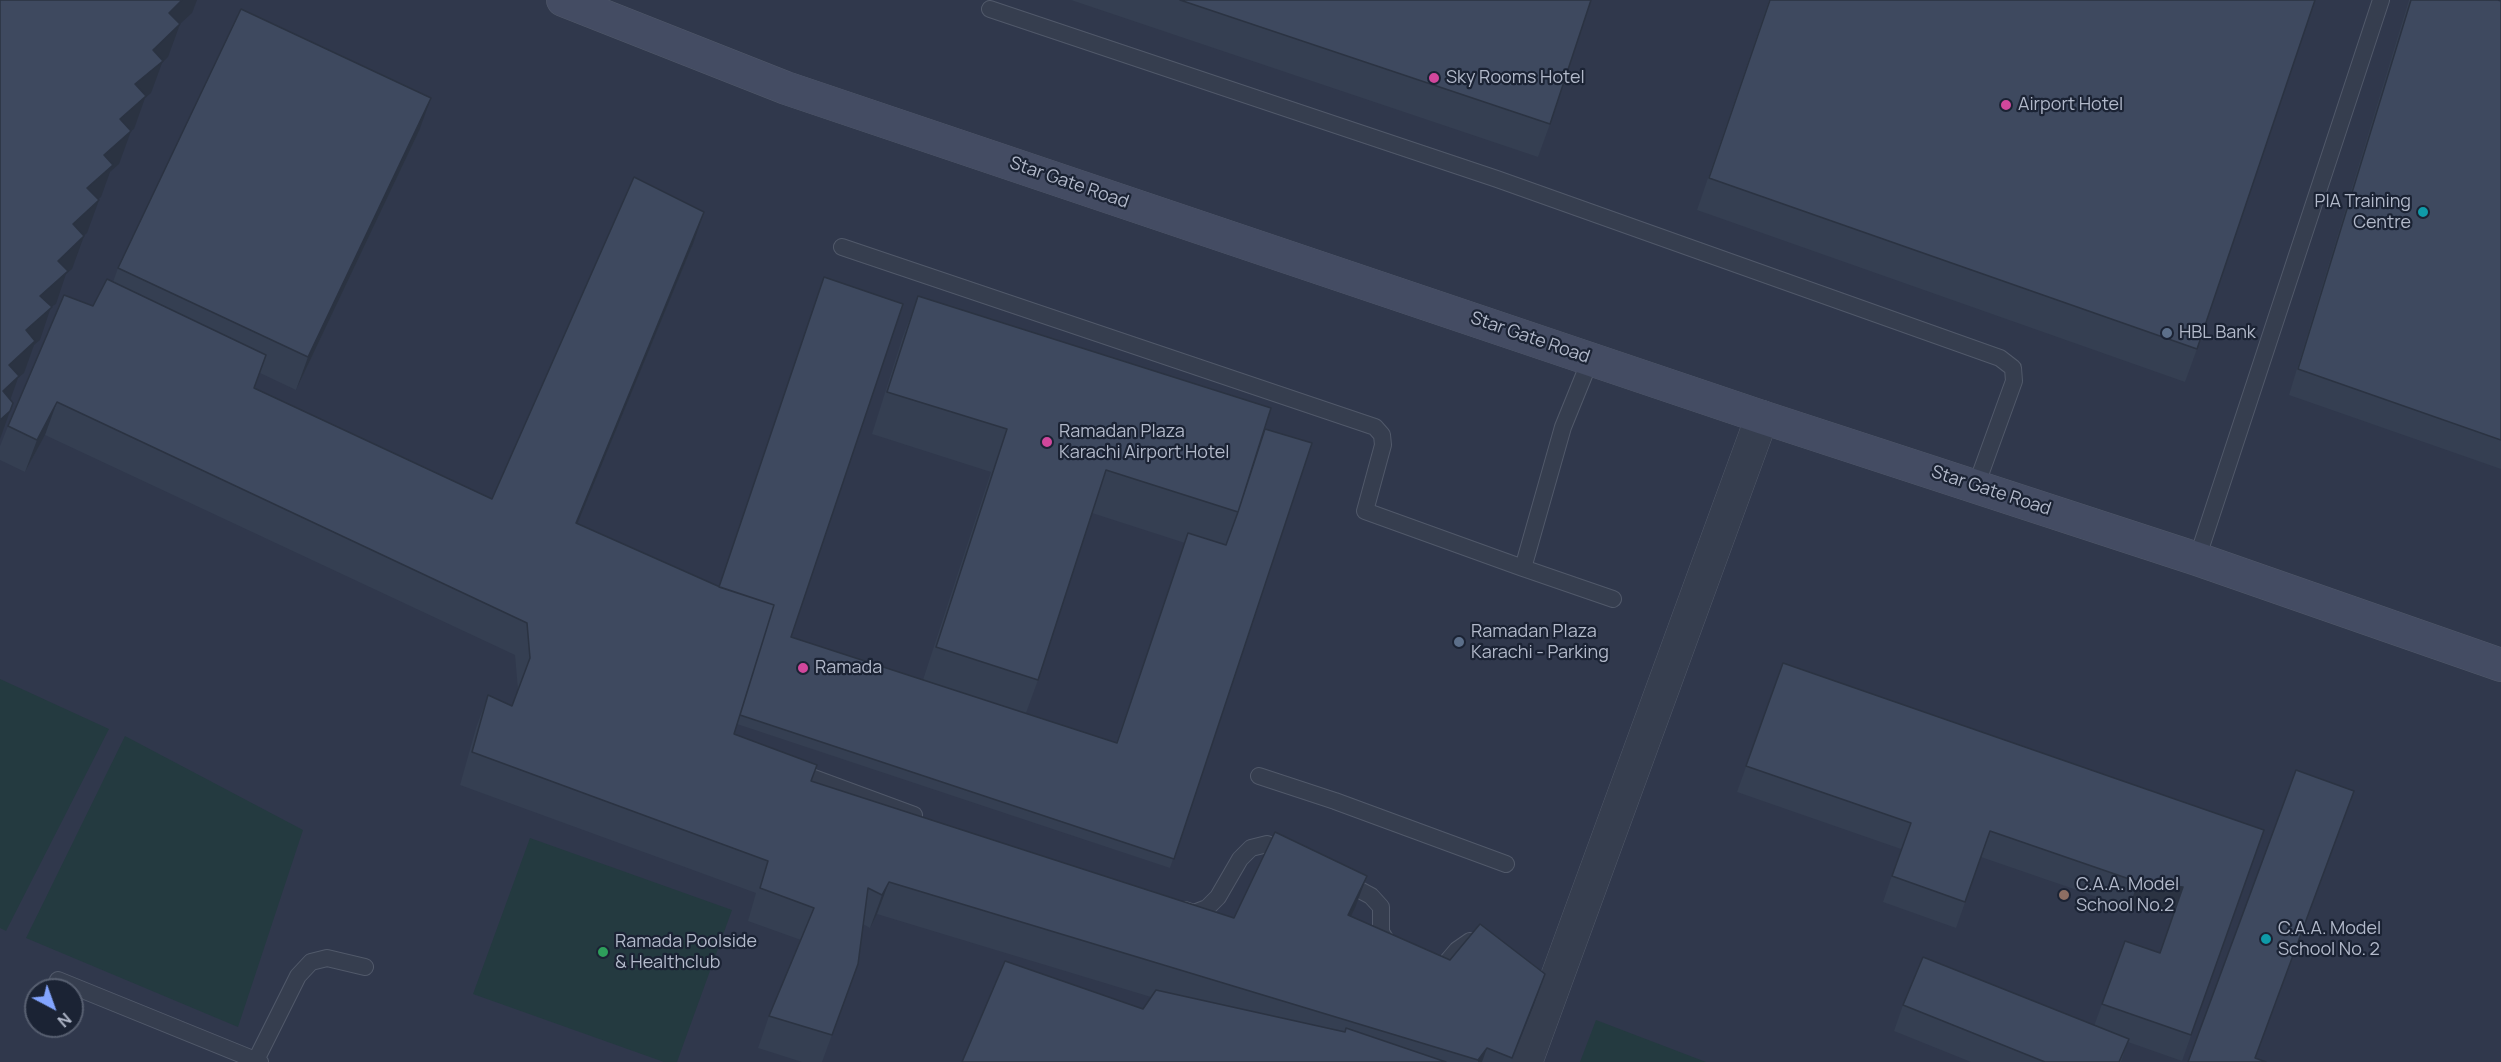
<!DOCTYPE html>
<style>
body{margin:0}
#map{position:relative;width:2501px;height:1062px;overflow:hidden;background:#222b3f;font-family:Manrope,sans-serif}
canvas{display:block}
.north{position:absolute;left:24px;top:978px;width:60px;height:60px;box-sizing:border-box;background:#1b2334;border:2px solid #575f70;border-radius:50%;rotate:139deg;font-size:16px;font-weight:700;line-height:24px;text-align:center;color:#b2b9ca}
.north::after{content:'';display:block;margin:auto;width:21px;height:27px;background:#83a5ff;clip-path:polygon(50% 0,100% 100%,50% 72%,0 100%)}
</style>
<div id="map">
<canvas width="2501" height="1062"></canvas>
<div class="north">N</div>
</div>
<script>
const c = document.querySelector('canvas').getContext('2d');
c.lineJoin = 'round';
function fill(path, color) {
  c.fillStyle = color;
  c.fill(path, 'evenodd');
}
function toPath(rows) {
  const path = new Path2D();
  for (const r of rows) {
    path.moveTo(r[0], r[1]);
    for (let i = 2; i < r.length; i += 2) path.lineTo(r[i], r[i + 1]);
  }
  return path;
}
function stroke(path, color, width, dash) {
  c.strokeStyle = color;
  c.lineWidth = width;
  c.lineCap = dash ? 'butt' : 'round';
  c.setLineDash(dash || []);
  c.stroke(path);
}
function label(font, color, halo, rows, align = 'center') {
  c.font = font + ' Manrope,sans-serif';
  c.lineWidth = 4.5;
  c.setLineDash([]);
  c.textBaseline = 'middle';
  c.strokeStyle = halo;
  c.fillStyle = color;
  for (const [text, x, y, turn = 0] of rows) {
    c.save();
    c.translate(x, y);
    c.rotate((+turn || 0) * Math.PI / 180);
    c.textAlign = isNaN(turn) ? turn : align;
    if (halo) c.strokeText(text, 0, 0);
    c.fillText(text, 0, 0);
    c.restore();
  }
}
fill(toPath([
 [0,0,2501,0,2501,1062,0,1062],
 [36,990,72,990,72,1026,36,1026]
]), '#30384c');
fill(toPath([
 [0,679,109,729,6,931,0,928],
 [125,736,303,830,238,1027,26,938],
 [530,838,732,910,677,1062,664,1062,473,994],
 [1596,1020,1706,1062,1580,1062]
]), '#243a40');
const lane = toPath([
 [990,9,1497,179,2000,358,2013,368,2014,381,1976,486],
 [842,247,1375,427,1382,435,1383,445,1365,511,1523,568,1563,427,1591,358],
 [2197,559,2381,0],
 [1523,568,1613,599],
 [792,770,914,815],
 [1259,776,1335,801,1506,864],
 [1341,880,1371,896,1381,907,1381,932,1390,947],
 [1185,910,1194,913,1207,908,1218,897,1240,859,1251,848,1267,844,1289,854],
 [1430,966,1446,963,1457,950,1470,941,1480,944],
 [58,980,260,1062],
 [256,1060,298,976,311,962,327,958,365,967]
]);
const street = toPath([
 [1526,1062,1762,417]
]);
const secondary = toPath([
 [563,0,786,88,1762,417,2197,559,2501,665]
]);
stroke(lane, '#51596a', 18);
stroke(street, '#51596a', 34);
stroke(secondary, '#51596a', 34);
stroke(lane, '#363e4f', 16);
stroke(street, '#363e4f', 33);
stroke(secondary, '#444c63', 33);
fill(toPath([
 [1071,0,1591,0,1550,124,1538,157],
 [1769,0,2315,0,2197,349,2185,382,1697,210],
 [2409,0,2498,0,2501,1,2501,469,2289,395],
 [419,131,296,390,260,373,254,388,492,499,693,244,577,524,791,637,923,680,991,472,872,434,902,339,918,296,1265,429,1312,443,1170,868,737,724,734,734,811,781,1234,918,1355,908,1351,916,1450,960,1545,974,1512,1062,962,1062,1143,1009,1151,997,877,914,870,928,863,924,858,964,822,1062,802,1062,758,1048,769,1016,801,940,748,921,756,893,460,785,476,728,488,695,512,706,518,690,515,655,45,435,25,472,0,460,0,446,8,426,93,306,113,282,118,268],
 [1092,513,1185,543,1116,743,1026,713,1038,680],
 [1783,663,2264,830,2182,1061,2128,1042,2121,1062,1971,1062,1894,1031,1903,1005,2094,1026,2125,941,2160,953,2174,913,2129,908,1981,857,1956,928,1883,902,1901,849,1737,792]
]), '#353f52');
fill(toPath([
 [182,0,197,0,192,13,157,45,169,13],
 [180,24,168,57,162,63,151,93,145,98,134,129,131,131,119,164,110,172,101,197,75,220,87,188,104,155,135,84,153,50],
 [431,98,419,131,296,390,308,357],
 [99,200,87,233,61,257,73,224],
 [704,212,693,244,564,556,576,523],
 [84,236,72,269,66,274,56,304,51,307,40,340,34,345,24,373,18,378,7,409,0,398,9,365,26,330,40,296,58,261],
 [57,402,45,435,25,472,37,440],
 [10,411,0,439,0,420],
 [1367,876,1355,908,1336,947,1348,915],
 [889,882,877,914,870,928,882,895],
 [2138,882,2183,887,2174,913,2129,908],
 [1545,974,1533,1007,1511,1062],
 [1487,1048,1482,1062,1478,1062,1478,1060]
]), '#2b3342');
const building = toPath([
 [0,0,182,0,169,13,180,24,153,50,163,61,135,84,146,96,120,119,131,131,104,155,113,165,87,188,99,200,73,224,84,236,58,261,68,271,40,296,52,307,26,330,35,341,9,365,19,376,3,391,13,403,10,411,0,420,0,0],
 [1180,0,1591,0,1550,124,1180,0],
 [1770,0,2315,0,2197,349,1709,178,1770,0],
 [2411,0,2498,0,2501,1,2501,440,2298,369,2411,0],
 [241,9,431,98,308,357,118,268,241,9],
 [634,177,704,212,576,523,720,587,774,605,734,734,817,765,811,781,1234,918,1275,832,1367,876,1348,915,1450,960,1480,924,1545,974,1512,1058,1487,1048,1478,1060,889,882,882,895,868,888,858,964,832,1035,769,1016,814,908,760,888,768,861,472,752,488,695,512,706,530,658,527,623,57,402,37,440,8,426,64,295,93,306,107,279,266,355,254,388,492,499,634,177],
 [824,277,903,304,791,637,1117,743,1188,533,1226,545,1238,512,1265,429,1312,443,1174,859,740,715,774,605,719,587,824,277],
 [918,296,1271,408,1238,512,1106,470,1038,680,936,647,1007,429,887,392,918,296],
 [1783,663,2264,830,2191,1035,2102,1004,2125,941,2160,953,2183,887,2138,882,1990,831,1965,902,1892,876,1911,823,1746,766,1783,663],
 [2296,770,2354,791,2255,1058,2266,1062,2188,1062,2296,770],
 [1923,957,2129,1039,2119,1062,2045,1062,1903,1005,1923,957],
 [1005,961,1143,1009,1156,990,1345,1032,1346,1028,1446,1062,962,1062,1005,961]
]);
fill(building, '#3e495f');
stroke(building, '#2b3342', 1.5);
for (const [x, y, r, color] of [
 [1434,78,6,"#d1479c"],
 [2006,105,6,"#d1479c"],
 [2423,212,6,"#0f9aa8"],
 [2167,333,6,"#5c6f8a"],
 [1047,442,6,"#d1479c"],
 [1459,642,6,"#5c6f8a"],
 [803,668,6,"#d1479c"],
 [2064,895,6,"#8d6e63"],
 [2266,939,6,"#0f9aa8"],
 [603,952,6,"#2e9e5b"]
]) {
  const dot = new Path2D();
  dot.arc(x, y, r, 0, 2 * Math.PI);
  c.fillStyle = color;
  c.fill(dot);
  stroke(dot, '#1b2334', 2);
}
label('18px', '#b2b9ca', '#1b2334', [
 ["Sky Rooms Hotel",1446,78],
 ["Airport Hotel",2018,105],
 ["PIA Training",2411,202,"right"],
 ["Centre",2411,223,"right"],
 ["HBL Bank",2179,333],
 ["Ramadan Plaza",1059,432],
 ["Karachi Airport Hotel",1059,453],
 ["Ramadan Plaza",1471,632],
 ["Karachi - Parking",1471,653],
 ["Ramada",815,668],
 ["C.A.A. Model",2076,885],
 ["School No.2",2076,906],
 ["C.A.A. Model",2278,929],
 ["School No. 2",2278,950],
 ["Ramada Poolside",615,942],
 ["& Healthclub",615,963]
], 'left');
label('18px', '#b2b9ca', '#1b2334', [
 ["Star Gate Road",1069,183,19],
 ["Star Gate Road",1530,338,19],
 ["Star Gate Road",1991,491,18]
]);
</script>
